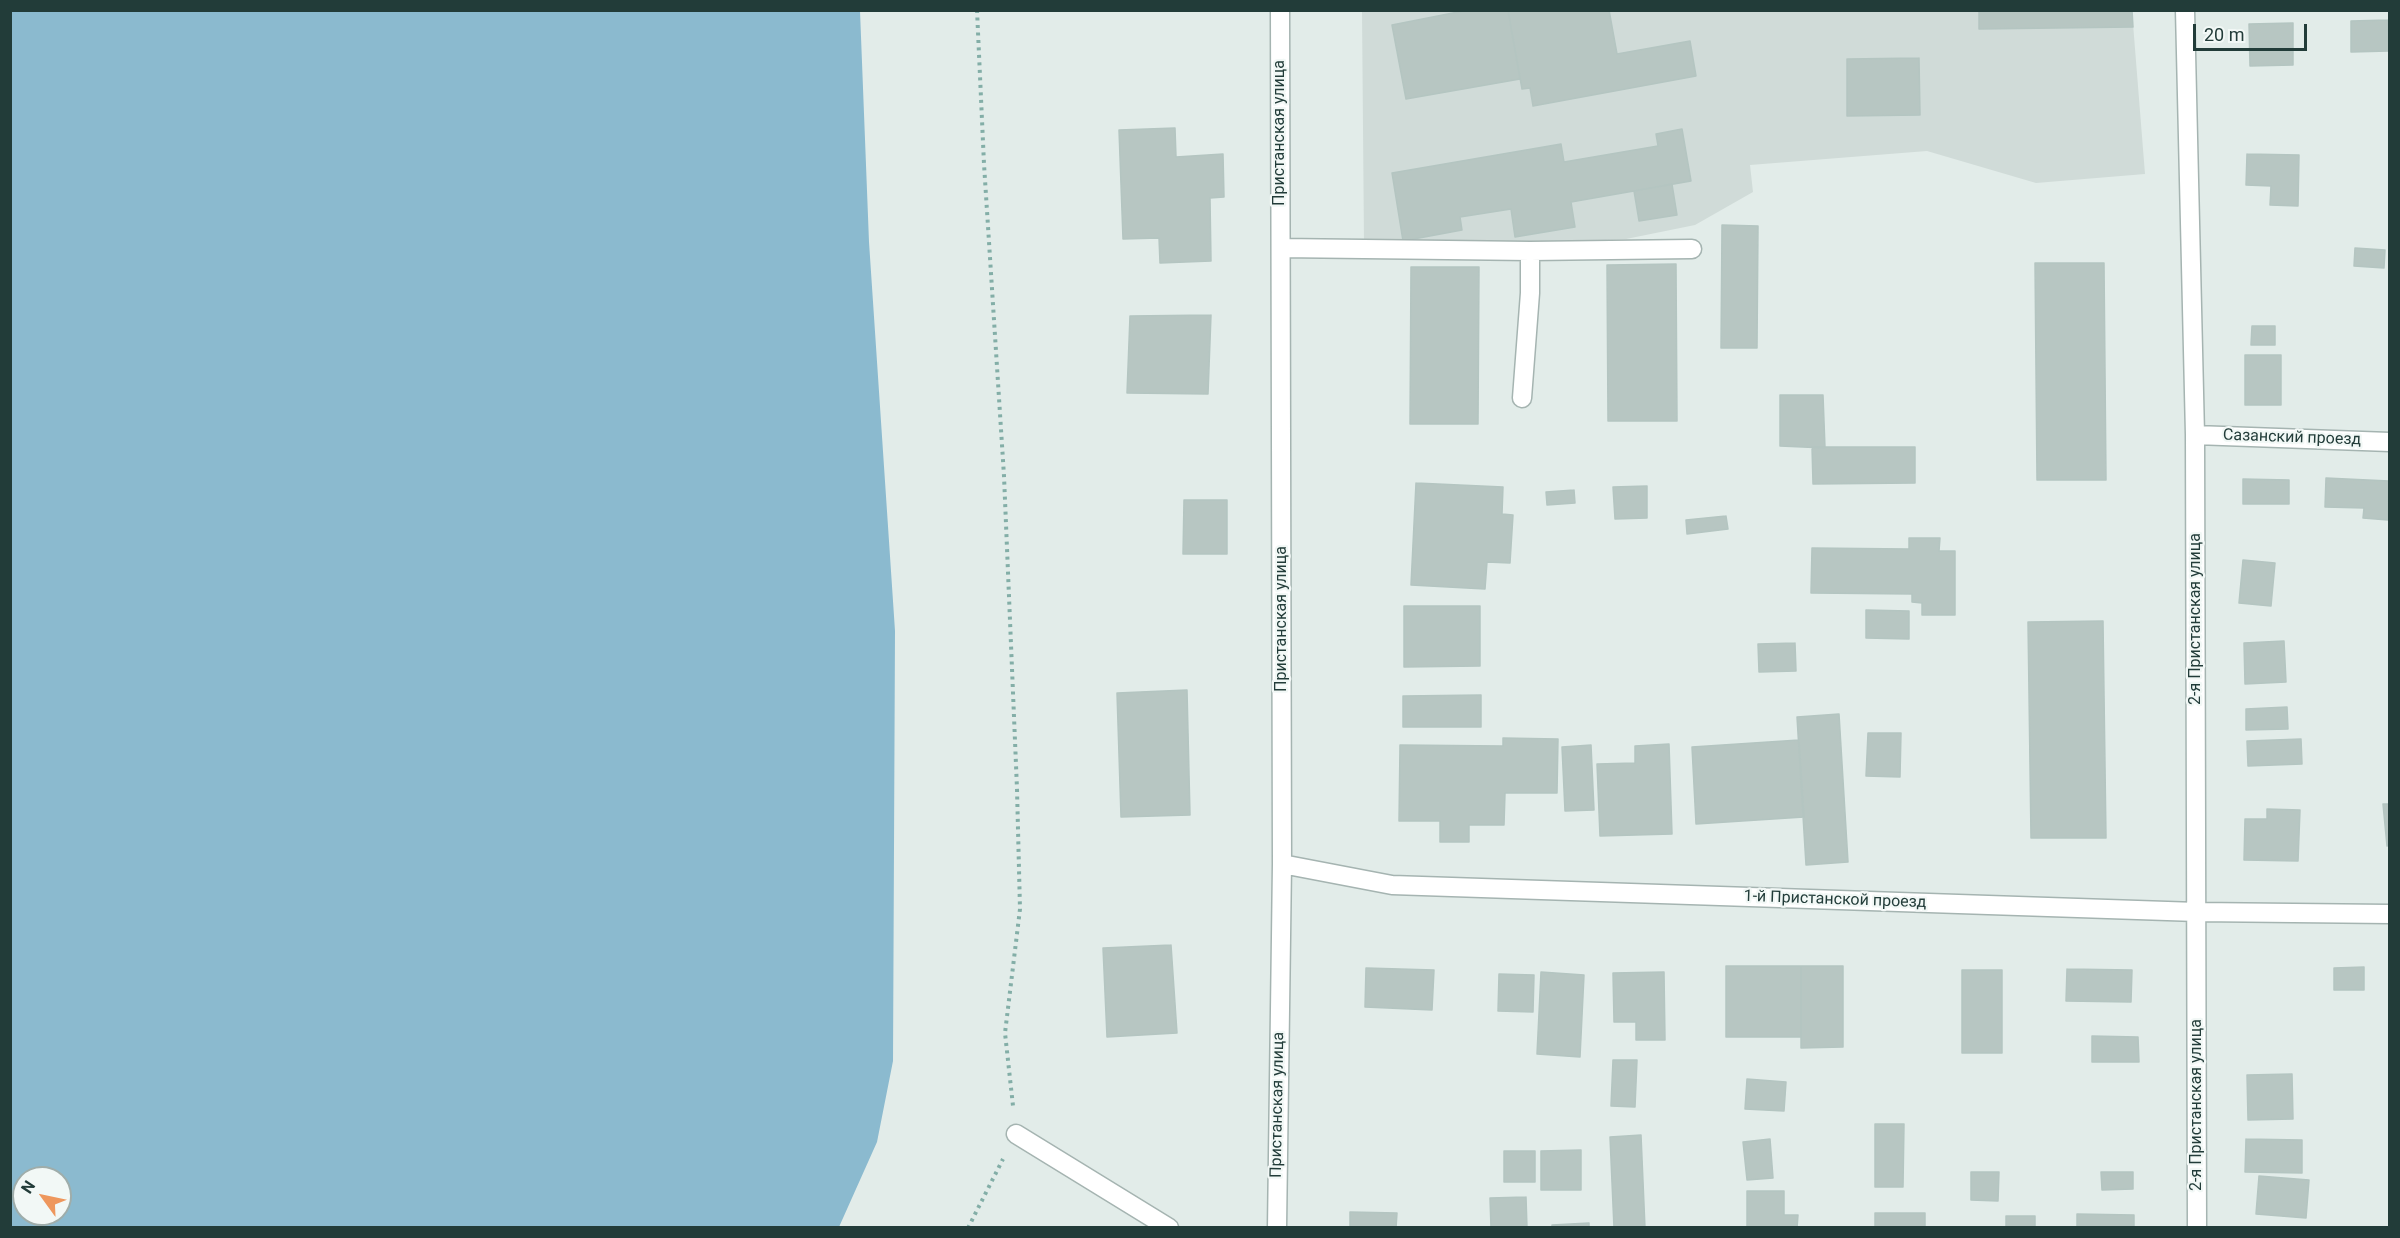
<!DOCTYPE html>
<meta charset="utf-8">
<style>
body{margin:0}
#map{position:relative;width:2400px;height:1238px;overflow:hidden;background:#e2ece9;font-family:Roboto,sans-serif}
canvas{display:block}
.frame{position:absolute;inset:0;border:12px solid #223c39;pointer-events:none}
.north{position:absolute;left:12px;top:1166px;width:60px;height:60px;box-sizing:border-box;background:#f2f8f6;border:2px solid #9fadaa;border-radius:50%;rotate:303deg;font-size:16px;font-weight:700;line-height:24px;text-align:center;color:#223c39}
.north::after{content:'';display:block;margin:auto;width:21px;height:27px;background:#ee975d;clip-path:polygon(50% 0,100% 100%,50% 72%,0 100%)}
.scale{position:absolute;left:2193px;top:24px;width:114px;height:27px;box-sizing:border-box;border:3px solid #223c39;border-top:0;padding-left:8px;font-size:18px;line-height:21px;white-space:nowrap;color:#223c39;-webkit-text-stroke:4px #f2f8f6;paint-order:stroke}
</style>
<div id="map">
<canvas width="2400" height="1238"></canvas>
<div class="frame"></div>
<div class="north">N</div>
<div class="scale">20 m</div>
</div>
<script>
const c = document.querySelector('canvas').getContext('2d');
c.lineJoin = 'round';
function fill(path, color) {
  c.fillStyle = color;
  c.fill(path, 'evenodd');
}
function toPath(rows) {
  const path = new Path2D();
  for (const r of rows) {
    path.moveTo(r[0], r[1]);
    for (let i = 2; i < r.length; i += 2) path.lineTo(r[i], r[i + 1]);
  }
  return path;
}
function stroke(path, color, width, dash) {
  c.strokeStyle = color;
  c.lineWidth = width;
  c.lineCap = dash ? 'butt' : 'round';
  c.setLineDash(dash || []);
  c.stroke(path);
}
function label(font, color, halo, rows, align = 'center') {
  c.font = font + ' Roboto,sans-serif';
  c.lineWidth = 4.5;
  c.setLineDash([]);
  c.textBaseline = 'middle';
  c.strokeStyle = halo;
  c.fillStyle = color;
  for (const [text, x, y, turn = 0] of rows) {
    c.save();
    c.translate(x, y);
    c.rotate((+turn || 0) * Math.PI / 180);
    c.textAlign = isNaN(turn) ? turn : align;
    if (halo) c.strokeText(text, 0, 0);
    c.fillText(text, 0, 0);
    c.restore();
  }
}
fill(toPath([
 [1362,11,2132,11,2145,174,2036,183,1927,151,1750,165,1753,192,1695,225,1626,239,1408,249,1364,244]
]), '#d0dbd8');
fill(toPath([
 [10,11,860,11,869,242,895,631,893,1061,877,1142,839,1227,11,1227],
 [24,1178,60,1178,60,1214,24,1214]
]), '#8bbacf');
const building = toPath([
 [1468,10,1508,10,1520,79,1406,99,1392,25,1468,10],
 [1508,10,1609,10,1617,54,1690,41,1696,76,1533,106,1530,88,1522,89,1508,10],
 [1979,10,2132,10,2133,27,1979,29,1979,10],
 [2388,20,2389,51,2351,52,2351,21,2388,20],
 [2293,23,2293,65,2250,66,2249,24,2293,23],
 [1919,58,1920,115,1847,116,1847,59,1919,58],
 [1175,128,1176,157,1223,154,1224,197,1210,198,1211,261,1160,263,1159,238,1123,239,1119,130,1175,128],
 [1682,129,1691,181,1571,202,1575,227,1515,237,1511,209,1460,217,1462,230,1403,241,1392,173,1561,144,1564,162,1658,146,1656,134,1682,129],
 [2247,154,2299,155,2298,206,2270,205,2271,186,2246,185,2247,154],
 [1672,184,1677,215,1639,221,1634,191,1672,184],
 [1722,225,1758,226,1757,348,1721,348,1722,225],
 [2355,248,2385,250,2384,268,2354,266,2355,248],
 [2035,263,2104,263,2106,480,2037,480,2035,263],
 [1676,264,1677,421,1608,421,1607,265,1676,264],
 [1411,267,1479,267,1478,424,1410,424,1411,267],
 [1211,315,1208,394,1127,393,1130,316,1211,315],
 [2252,326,2275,326,2275,345,2251,345,2252,326],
 [2245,355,2281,355,2281,405,2245,405,2245,355],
 [1780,395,1823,395,1825,448,1780,446,1780,395],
 [1812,447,1915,447,1915,483,1813,484,1812,447],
 [2326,478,2389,481,2388,520,2363,518,2364,508,2325,507,2326,478],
 [2243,479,2289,480,2289,504,2243,504,2243,479],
 [1416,483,1503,487,1502,514,1513,515,1510,563,1487,562,1485,589,1411,585,1416,483],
 [1647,486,1647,518,1615,519,1613,487,1647,486],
 [1574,490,1575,503,1547,505,1546,492,1574,490],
 [1184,500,1227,500,1227,554,1183,554,1184,500],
 [1726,516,1728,529,1687,534,1686,520,1726,516],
 [1909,538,1940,538,1939,551,1955,551,1955,615,1922,615,1922,603,1912,602,1912,594,1811,593,1812,548,1909,549,1909,538],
 [2243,560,2275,563,2271,606,2239,603,2243,560],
 [1404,606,1480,606,1480,666,1404,667,1404,606],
 [1866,610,1909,611,1909,639,1866,638,1866,610],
 [2103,621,2106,838,2031,838,2028,622,2103,621],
 [2284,641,2286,682,2245,684,2244,643,2284,641],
 [1795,643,1796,671,1759,672,1758,644,1795,643],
 [1187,690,1190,815,1121,817,1117,693,1187,690],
 [1481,695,1481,727,1403,727,1403,696,1481,695],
 [2287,707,2288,729,2246,730,2246,709,2287,707],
 [1839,714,1848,862,1806,865,1797,717,1839,714],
 [1868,733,1901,733,1900,777,1866,776,1868,733],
 [1503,738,1558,739,1557,793,1505,793,1504,825,1469,825,1469,842,1440,842,1440,821,1399,821,1400,745,1503,746,1503,738],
 [2301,739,2302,764,2248,766,2247,741,2301,739],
 [1799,740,1804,817,1696,824,1692,747,1799,740],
 [1669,744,1672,834,1600,836,1597,764,1635,763,1635,746,1669,744],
 [1591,745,1594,810,1565,811,1562,747,1591,745],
 [2383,804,2390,804,2390,845,2387,846,2383,804],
 [2267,809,2300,810,2298,861,2244,860,2245,819,2267,819,2267,809],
 [1171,945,1177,1033,1107,1037,1103,948,1171,945],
 [1726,966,1801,966,1801,1037,1726,1037,1726,966],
 [1801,966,1843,966,1843,1047,1801,1048,1801,966],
 [2364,967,2364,990,2334,990,2334,968,2364,967],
 [1366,968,1434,970,1432,1010,1365,1007,1366,968],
 [2067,969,2132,970,2131,1002,2066,1001,2067,969],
 [1962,970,2002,970,2002,1053,1962,1053,1962,970],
 [1541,972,1584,975,1580,1057,1537,1054,1541,972],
 [1664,972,1665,1040,1636,1040,1636,1022,1614,1022,1613,973,1664,972],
 [1499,974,1534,975,1533,1012,1498,1011,1499,974],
 [2092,1036,2138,1037,2139,1062,2092,1062,2092,1036],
 [1613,1060,1637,1060,1635,1107,1611,1106,1613,1060],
 [2292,1074,2293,1119,2248,1120,2247,1075,2292,1074],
 [1747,1079,1786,1082,1784,1111,1745,1109,1747,1079],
 [1875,1124,1904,1124,1903,1187,1875,1187,1875,1124],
 [1641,1135,1645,1228,1614,1228,1610,1137,1641,1135],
 [1770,1139,1773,1178,1747,1180,1743,1142,1770,1139],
 [2246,1139,2302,1140,2302,1173,2245,1172,2246,1139],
 [1581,1150,1581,1190,1541,1190,1541,1151,1581,1150],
 [1504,1151,1535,1151,1535,1182,1504,1182,1504,1151],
 [1971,1172,1999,1172,1998,1201,1971,1200,1971,1172],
 [2101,1172,2133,1172,2133,1189,2102,1190,2101,1172],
 [2259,1176,2309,1180,2306,1218,2256,1214,2259,1176],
 [1747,1191,1784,1191,1784,1215,1798,1215,1797,1228,1747,1228,1747,1191],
 [1526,1197,1527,1228,1491,1228,1490,1198,1526,1197],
 [1350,1212,1397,1213,1396,1228,1350,1228,1350,1212],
 [1875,1213,1925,1213,1925,1228,1875,1228,1875,1213],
 [2077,1214,2134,1215,2134,1228,2077,1228,2077,1214],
 [2006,1216,2035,1216,2035,1228,2006,1228,2006,1216],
 [1589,1223,1589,1228,1552,1228,1552,1225,1589,1223]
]);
fill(building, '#b7c6c2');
stroke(building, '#b4c5c1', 1.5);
const minor = toPath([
 [2185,10,2195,435,2197,1228],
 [1281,248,1530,251,1530,293,1522,398],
 [1530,251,1692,249],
 [2195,435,2390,442],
 [1282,864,1392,885,2197,912,2390,914],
 [1016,1134,1169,1228],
 [1277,1228,1282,864,1280,10]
]);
stroke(minor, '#a5b4b1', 21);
stroke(toPath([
 [977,10,984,164,1004,476,1017,789,1020,909,1005,1033,1013,1106],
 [968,1228,1003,1159]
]), '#83aea7', 4, [3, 4.5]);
stroke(minor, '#fff', 18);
label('16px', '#223c39', '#f2f8f6', [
 ["Пристанская улица",1280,133,-90],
 ["Сазанский проезд",2292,438,2],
 ["Пристанская улица",1282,619,-90],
 ["2-я Пристанская улица",2196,619,-90],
 ["1-й Пристанской проезд",1835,900,2],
 ["Пристанская улица",1278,1105,-89],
 ["2-я Пристанская улица",2197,1105,-90]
]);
</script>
